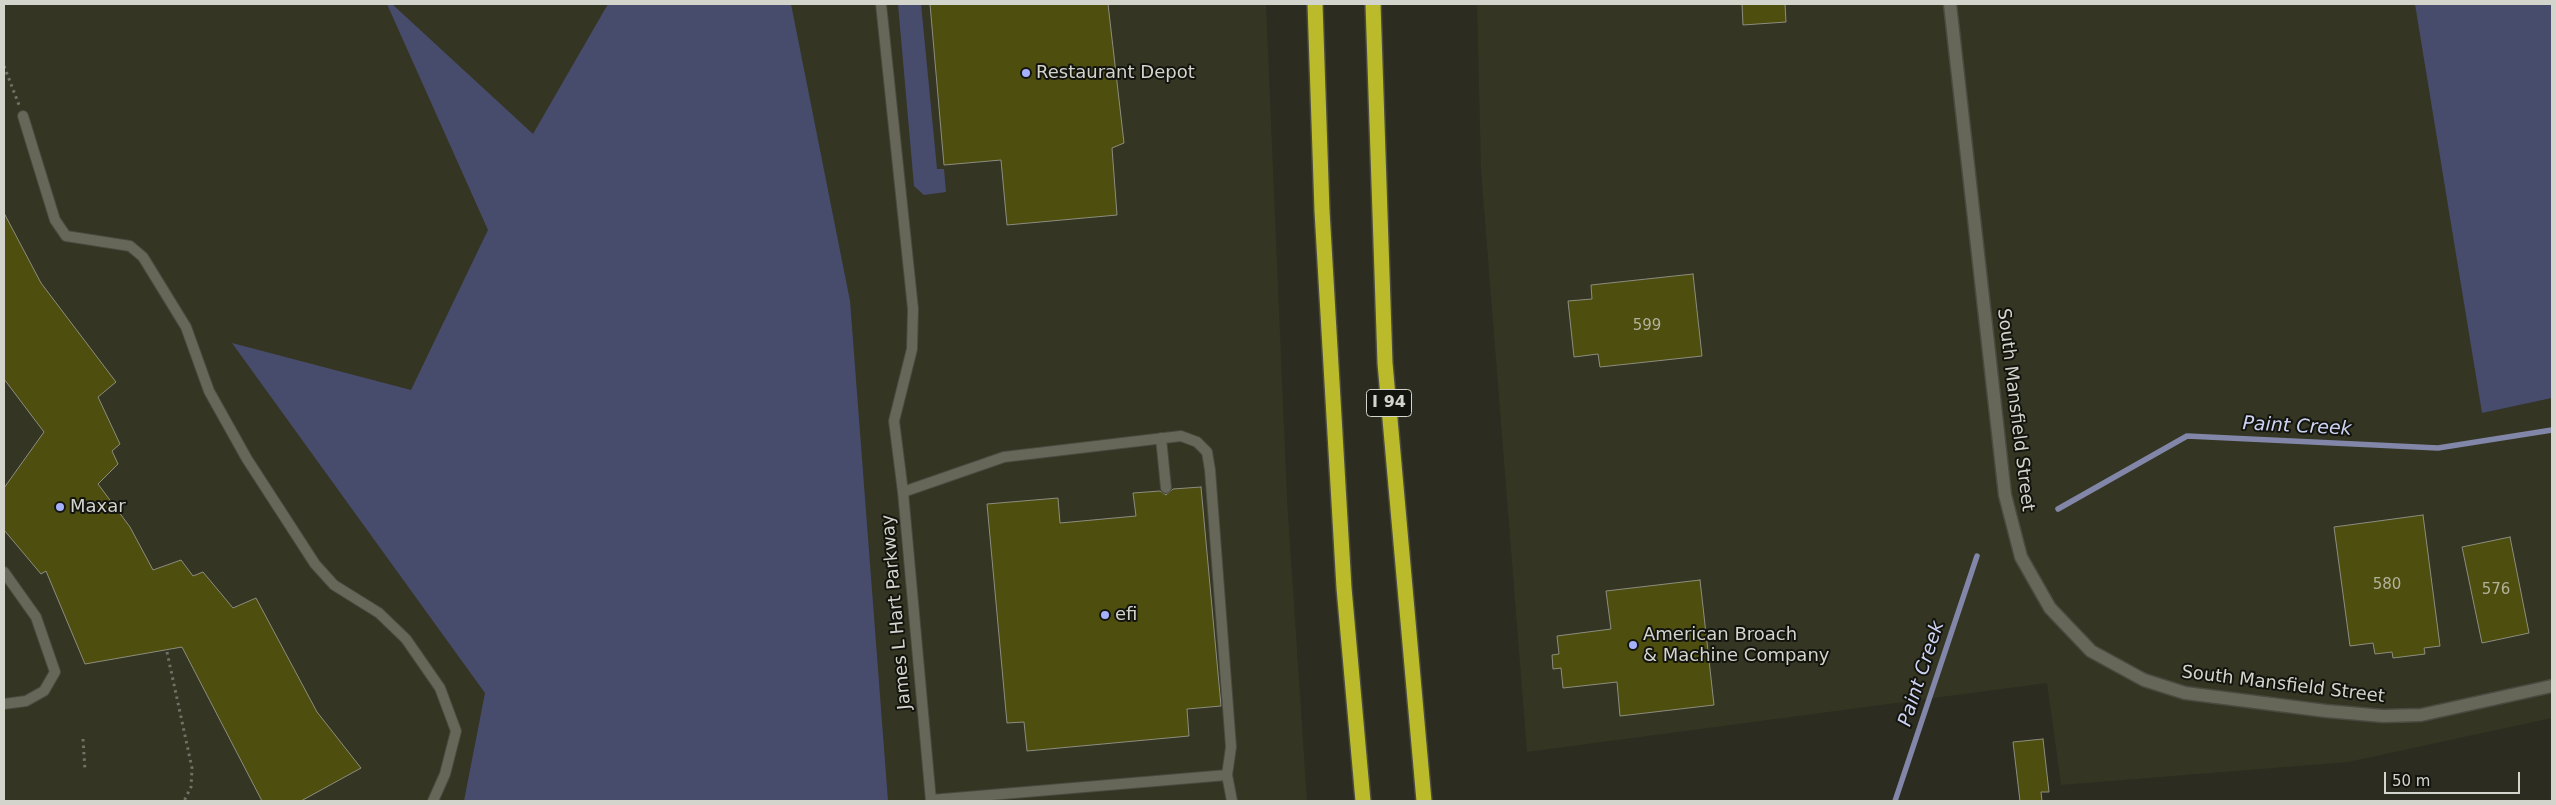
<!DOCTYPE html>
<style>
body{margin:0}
#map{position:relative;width:2556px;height:805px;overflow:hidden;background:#2c2c20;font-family:"DejaVu Sans",sans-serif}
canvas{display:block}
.frame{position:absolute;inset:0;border:5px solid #d3d4cc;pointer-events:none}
.scale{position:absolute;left:2384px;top:772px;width:136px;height:22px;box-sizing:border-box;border:2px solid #d3d4cc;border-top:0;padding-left:6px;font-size:15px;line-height:18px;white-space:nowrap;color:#d3d4cc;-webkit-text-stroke:4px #14140f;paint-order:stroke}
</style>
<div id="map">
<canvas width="2556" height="805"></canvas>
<div class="frame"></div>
<div class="scale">50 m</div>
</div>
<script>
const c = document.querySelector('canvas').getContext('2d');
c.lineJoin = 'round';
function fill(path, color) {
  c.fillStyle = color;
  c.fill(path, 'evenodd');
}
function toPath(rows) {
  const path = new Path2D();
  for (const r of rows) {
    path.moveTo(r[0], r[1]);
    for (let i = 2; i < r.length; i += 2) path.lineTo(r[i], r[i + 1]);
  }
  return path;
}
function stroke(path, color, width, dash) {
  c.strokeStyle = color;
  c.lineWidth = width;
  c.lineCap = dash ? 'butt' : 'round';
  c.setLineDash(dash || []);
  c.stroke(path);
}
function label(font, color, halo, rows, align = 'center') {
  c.font = font + ' "DejaVu Sans",sans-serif';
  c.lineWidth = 4;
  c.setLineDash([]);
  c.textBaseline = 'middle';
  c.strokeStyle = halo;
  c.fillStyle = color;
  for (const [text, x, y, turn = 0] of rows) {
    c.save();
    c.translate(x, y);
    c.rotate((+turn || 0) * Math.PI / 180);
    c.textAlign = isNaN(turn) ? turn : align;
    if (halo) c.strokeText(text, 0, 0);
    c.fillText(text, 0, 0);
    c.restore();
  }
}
fill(toPath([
 [4,4,1266,4,1287,498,1307,801,4,801],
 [1477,4,2416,4,2482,413,2552,398,2552,718,2348,762,2061,785,2047,683,1527,752,1481,170]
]), '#353523');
fill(toPath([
 [387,4,392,4,533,134,608,4,791,4,850,301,888,801,464,801,485,693,232,343,411,390,488,230],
 [898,4,921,4,937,169,944,169,946,192,924,195,914,186],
 [2415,4,2552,4,2552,398,2482,413]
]), '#474c6d');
stroke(toPath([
 [2058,509,2187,436,2438,448,2552,430],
 [1895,801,1977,556]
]), '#8287a9', 5.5);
const building = toPath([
 [930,4,1108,4,1124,143,1112,148,1117,215,1007,225,1001,160,944,165,930,4],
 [1742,4,1785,4,1786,22,1743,25,1742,4],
 [4,213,41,283,116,382,98,397,120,444,112,451,118,464,98,484,130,527,153,570,181,560,193,576,203,572,233,608,256,598,317,712,361,768,301,801,262,801,182,647,85,664,46,571,41,574,4,530,4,488,44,432,4,379,4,213],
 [1693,274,1702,356,1600,367,1598,354,1574,357,1568,301,1592,299,1591,285,1693,274],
 [1201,487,1221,706,1187,709,1189,736,1027,751,1024,722,1007,723,987,504,1058,498,1060,523,1136,516,1133,493,1160,491,1166,495,1173,489,1201,487],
 [2423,515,2440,646,2424,648,2425,654,2393,658,2392,652,2375,654,2373,643,2350,646,2334,527,2423,515],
 [2510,537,2529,633,2482,643,2462,547,2510,537],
 [1700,580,1714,705,1620,716,1617,682,1563,688,1561,668,1553,669,1552,655,1559,654,1557,636,1611,629,1606,591,1700,580],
 [2043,739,2049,792,2041,792,2042,801,2020,801,2013,742,2043,739]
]);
fill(building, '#4e4e0e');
stroke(building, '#8c8d7f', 1);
const lane = toPath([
 [881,4,913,309,912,349,894,421,903,492,931,801],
 [23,116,55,220,66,236,130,246,143,257,186,327,209,391,247,459,315,564,334,585,379,613,406,639,440,688,456,731,445,774,433,801],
 [1161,438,1166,488],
 [903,492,1004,457,1181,436,1197,442,1207,452,1210,470,1231,747,1227,775],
 [4,572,36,617,55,672,44,691,26,701,4,704],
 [931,800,1227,775,1232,801]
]);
const street = toPath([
 [1950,4,2005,495,2021,557,2050,608,2091,651,2144,680,2185,693,2326,711,2383,716,2421,715,2552,686]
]);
const highway = toPath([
 [1315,4,1322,211,1344,588,1363,801],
 [1373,4,1385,363,1424,801]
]);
stroke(lane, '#494a40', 12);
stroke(street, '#494a40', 15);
stroke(highway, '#494a40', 18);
stroke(toPath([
 [4,66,19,105],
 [167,652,192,768,191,787,184,801],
 [83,739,85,770]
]), '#717167', 3, [2.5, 4]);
stroke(lane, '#666759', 10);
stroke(street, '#666759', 12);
stroke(highway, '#baba2a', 15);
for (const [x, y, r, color] of [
 [1026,73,5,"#a6b1fc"],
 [60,507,5,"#a6b1fc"],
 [1105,615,5,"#a6b1fc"],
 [1633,645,5,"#a6b1fc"]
]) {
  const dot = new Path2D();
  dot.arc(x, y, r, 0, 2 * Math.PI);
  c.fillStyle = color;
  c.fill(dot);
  stroke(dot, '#14140f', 2);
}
label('15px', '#b2b29c', null, [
 ["599",1647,326],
 ["580",2387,585],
 ["576",2496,590]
]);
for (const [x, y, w] of [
 [1389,403,45]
]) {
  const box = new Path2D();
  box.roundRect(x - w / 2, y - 13.5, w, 27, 4);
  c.fillStyle = '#14140f';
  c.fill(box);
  stroke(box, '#d3d4cc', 1);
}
label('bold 16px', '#d3d4cc', null, [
 ["I 94",1389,403]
]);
label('18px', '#d3d4cc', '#14140f', [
 ["Restaurant Depot",1036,73],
 ["Maxar",70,507],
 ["efi",1115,615],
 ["American Broach",1643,635],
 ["& Machine Company",1643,656]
], 'left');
label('18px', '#d3d4cc', '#14140f', [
 ["South Mansfield Street",2015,410,83],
 ["James L Hart Parkway",897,612,-95],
 ["South Mansfield Street",2283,685,7]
]);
label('italic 19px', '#cdd3f3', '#14140f', [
 ["Paint Creek",2297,427,3],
 ["Paint Creek",1922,674,-72]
]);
</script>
